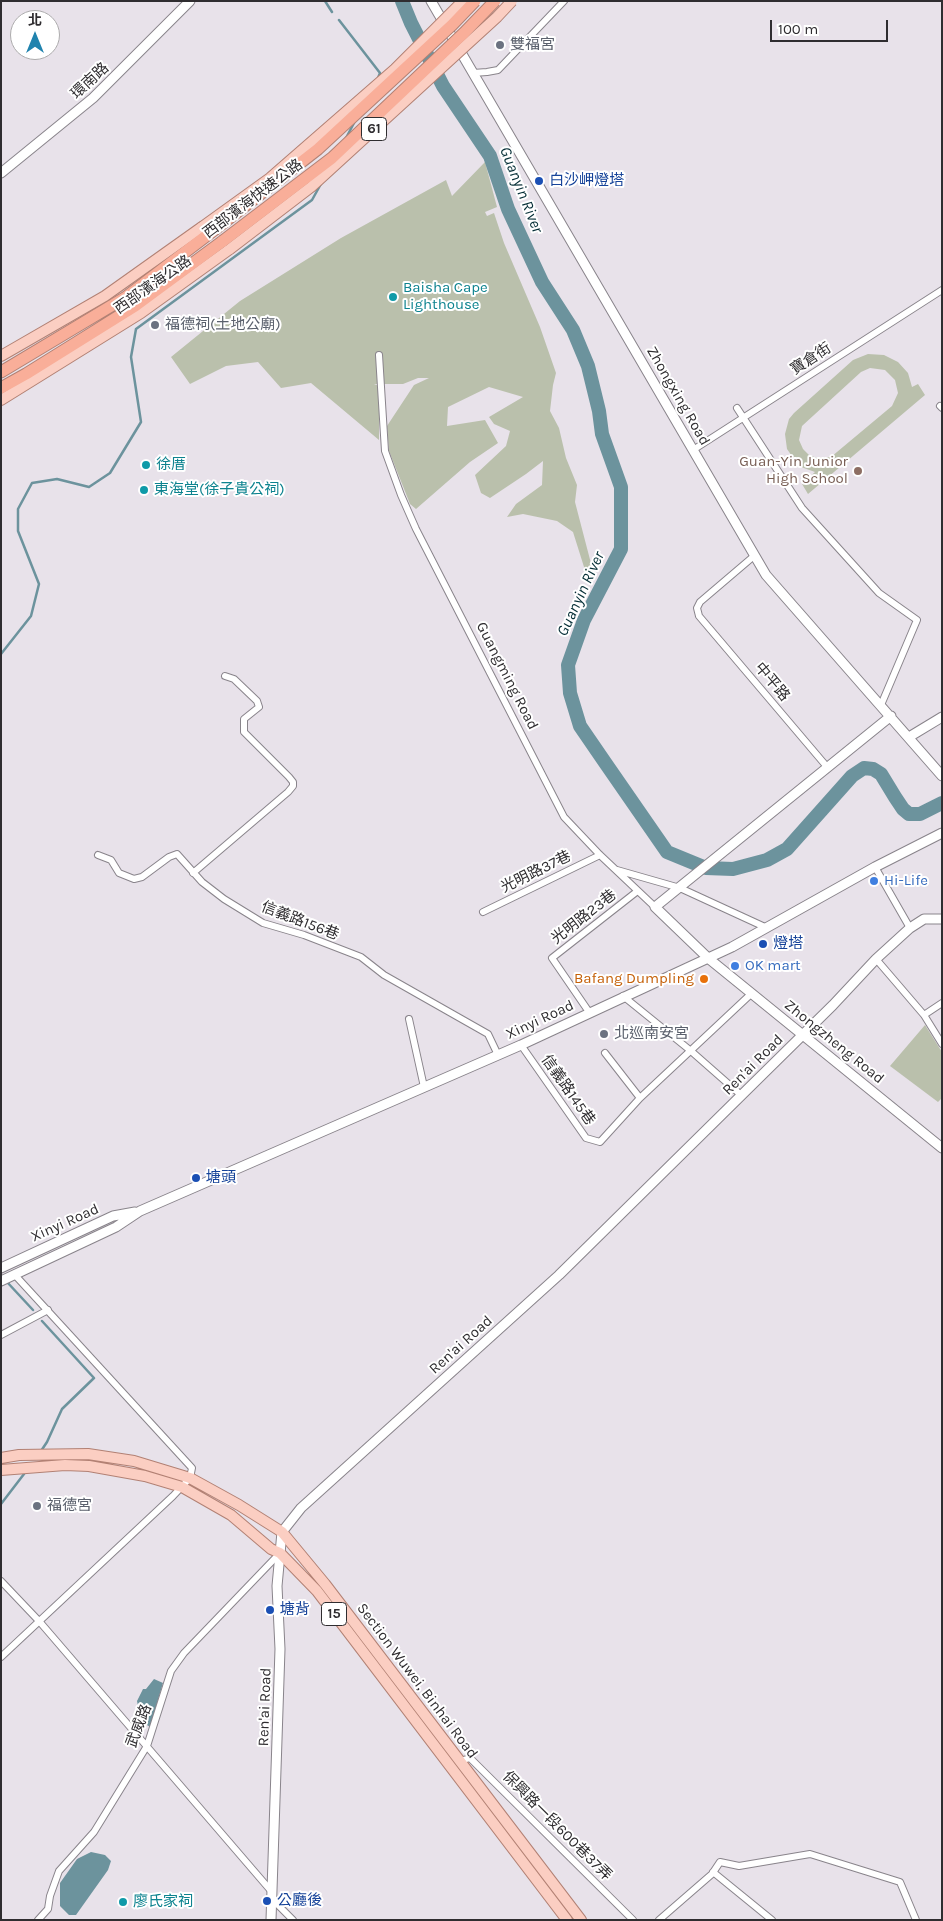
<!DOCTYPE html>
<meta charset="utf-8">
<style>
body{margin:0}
#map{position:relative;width:943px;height:1921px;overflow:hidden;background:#e8e2ea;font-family:Karla,"Noto Sans TC",sans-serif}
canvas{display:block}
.frame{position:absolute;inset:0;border:2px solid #2f2d30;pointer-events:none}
.north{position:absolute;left:10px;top:10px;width:50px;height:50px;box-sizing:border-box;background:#fff;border:1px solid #acabac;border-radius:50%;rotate:0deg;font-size:14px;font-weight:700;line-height:20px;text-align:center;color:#2f2d30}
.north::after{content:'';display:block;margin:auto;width:18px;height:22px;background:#2083ae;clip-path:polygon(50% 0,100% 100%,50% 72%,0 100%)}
.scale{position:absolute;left:770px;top:20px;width:118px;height:22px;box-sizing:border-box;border:2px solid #2f2d30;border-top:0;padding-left:6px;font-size:15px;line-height:18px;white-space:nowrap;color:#2f2d30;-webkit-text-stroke:4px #fff;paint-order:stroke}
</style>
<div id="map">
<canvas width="943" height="1921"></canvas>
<div class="frame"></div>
<div class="north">北</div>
<div class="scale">100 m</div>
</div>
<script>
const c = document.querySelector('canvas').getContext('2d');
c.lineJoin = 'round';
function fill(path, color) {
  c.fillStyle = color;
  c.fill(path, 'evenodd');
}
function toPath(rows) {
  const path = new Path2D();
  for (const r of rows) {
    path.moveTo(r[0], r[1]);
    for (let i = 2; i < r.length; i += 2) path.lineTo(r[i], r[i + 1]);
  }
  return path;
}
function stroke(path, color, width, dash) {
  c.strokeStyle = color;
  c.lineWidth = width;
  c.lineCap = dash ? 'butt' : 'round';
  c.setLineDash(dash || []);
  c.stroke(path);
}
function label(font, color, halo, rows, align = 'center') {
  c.font = font + ' Karla,"Noto Sans TC",sans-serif';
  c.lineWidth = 4;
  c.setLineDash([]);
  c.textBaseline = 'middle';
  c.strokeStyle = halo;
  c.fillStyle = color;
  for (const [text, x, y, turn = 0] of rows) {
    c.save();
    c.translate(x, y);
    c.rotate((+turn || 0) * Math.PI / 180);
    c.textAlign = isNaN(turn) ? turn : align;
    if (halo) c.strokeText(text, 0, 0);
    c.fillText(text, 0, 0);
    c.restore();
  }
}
fill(toPath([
 [485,162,497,207,485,212,487,216,494,213,504,243,540,327,556,373,553,385,550,411,559,428,566,458,577,485,575,502,594,575,590,586,573,532,557,521,523,514,507,517,516,504,542,485,543,461,526,474,490,498,481,493,475,475,506,446,510,431,494,424,489,417,523,397,489,387,448,407,447,426,485,420,498,443,470,462,416,509,410,504,389,451,387,426,414,385,429,378,418,378,403,384,374,384,379,386,379,440,311,383,281,388,258,362,226,366,190,384,171,357,240,301,341,238,446,180,452,196],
 [868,354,884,355,898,362,908,373,912,387,918,384,925,395,808,494,802,484,815,472,801,467,796,462,787,449,785,434,789,419,794,413,853,360],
 [870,368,885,370,895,380,898,393,892,406,831,457,817,458,809,455,803,449,799,440,802,426,861,372],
 [925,1025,942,1052,942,1098,938,1102,890,1066]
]), '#bac0ac');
fill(toPath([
 [154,1679,163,1683,150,1727,141,1721,137,1701,143,1689,146,1689],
 [91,1852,105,1855,111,1861,108,1870,76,1915,69,1915,60,1906,60,1883,77,1859]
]), '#6c939d');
stroke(toPath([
 [325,1,332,12],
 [339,20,380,73,378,78],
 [346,138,354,123],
 [1,654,31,616,39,584,18,531,18,509,32,483,57,479,89,487,110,473,141,422,131,357,136,329,312,200,322,182],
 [7,1282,33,1310],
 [41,1451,47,1442,62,1409,94,1378,42,1321],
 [1,1504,24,1474]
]), '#6c939d', 2.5);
stroke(toPath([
 [402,1,411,23,443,86,490,156,508,209,542,282,573,330,588,366,599,411,602,434,621,487,621,549,584,620,568,665,570,693,580,726,604,761,667,852,706,868,733,869,767,860,787,849,852,776,864,768,873,769,881,774,895,797,903,809,909,814,920,814,942,803]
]), '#6c939d', 14);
const street = toPath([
 [473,73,487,72,498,70,564,1],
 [379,355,385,451,401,495,416,529,564,817,600,855,655,907],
 [940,406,942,408],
 [737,408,802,508,879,593,917,620,881,705],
 [693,450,942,290],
 [754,556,700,602,697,608,699,616,828,768],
 [98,855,111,860,119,873,134,879,142,877,169,857,177,854,202,882,224,899,263,923,304,935,361,957,384,975,488,1034,498,1055],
 [875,867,910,928],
 [617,870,680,888,767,928],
 [193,873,288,792,293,786,293,782,289,777,244,732,244,719,259,707,257,701,234,679,225,676],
 [483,912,600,855],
 [876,959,924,1015,942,1044],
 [623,996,691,1051,741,1095],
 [589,1012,552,958,635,893],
 [924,1015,942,1003],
 [409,1019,424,1087],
 [521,1045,586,1138,600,1142,640,1098,752,993],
 [605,1053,640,1098],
 [1,1335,48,1310],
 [1,1581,39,1621,272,1892],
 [1,1657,173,1496,190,1478,192,1468,14,1274],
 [460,1761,470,1758,633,1920],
 [713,1872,772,1920],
 [272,1899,293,1920],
 [38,1920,48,1909,50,1896,59,1871,94,1832,147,1746,171,1671,184,1653,280,1553],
 [659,1920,712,1874,720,1862,739,1866,810,1854,900,1882,916,1920]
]);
const secondary = toPath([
 [431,1,766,575,942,776],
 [1,173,93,98,190,1],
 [891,716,655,907,708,958,942,1148],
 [909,737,942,717],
 [1,1268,113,1216,135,1212],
 [1,1281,116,1227,140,1211,521,1045,732,947,875,867,942,833],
 [271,1920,280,1649,277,1586,282,1532,301,1508,559,1275,833,1005,876,959,910,928,924,919,942,919]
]);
const primary = toPath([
 [1,356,105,296,202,227],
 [1,400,141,313,230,249],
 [1,1458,19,1455,88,1454,134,1461,190,1478,239,1505,282,1532,325,1584,581,1920],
 [1,1470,65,1465,89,1466,145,1476,182,1487,231,1515,271,1549,280,1553,317,1591,567,1920]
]);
const highway = toPath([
 [1,372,126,297,214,230],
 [1,388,26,374,135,306,223,241]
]);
stroke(street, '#89848b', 8);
stroke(secondary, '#89848b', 11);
stroke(primary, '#b28174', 12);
stroke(highway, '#b28174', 13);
stroke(street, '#fff', 6);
stroke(secondary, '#fff', 9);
stroke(primary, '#fbcec2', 10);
stroke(highway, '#f9ae99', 11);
const primaryBridge = toPath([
 [202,227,270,178,395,69,463,1],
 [230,249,311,187,497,17,512,1]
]);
const highwayBridge = toPath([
 [214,230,318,149,452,25,475,1],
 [223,241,332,158,464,33,495,1]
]);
stroke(primaryBridge, '#b28174', 12, []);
stroke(highwayBridge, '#b28174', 13, []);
stroke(primaryBridge, '#fbcec2', 10);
stroke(highwayBridge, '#f9ae99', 11);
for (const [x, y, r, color] of [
 [500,45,5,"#6b7280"],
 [539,181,5,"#1a4fb4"],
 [393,297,5,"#0f9aa8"],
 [155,325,5,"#6b7280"],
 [146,465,5,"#0f9aa8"],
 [858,471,5,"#8d6e63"],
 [144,490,5,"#0f9aa8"],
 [874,881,5,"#3f7fe0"],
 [763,944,5,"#1a4fb4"],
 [735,966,5,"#3f7fe0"],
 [704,979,5,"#e8710a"],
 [604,1034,5,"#6b7280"],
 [196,1178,5,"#1a4fb4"],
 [37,1506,5,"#6b7280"],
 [270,1610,5,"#1a4fb4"],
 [267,1901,5,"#1a4fb4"],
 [123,1902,5,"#0f9aa8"]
]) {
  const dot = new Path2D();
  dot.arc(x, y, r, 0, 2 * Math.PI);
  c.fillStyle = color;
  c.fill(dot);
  stroke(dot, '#fff', 2);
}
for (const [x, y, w] of [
 [374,129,25],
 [334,1614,25]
]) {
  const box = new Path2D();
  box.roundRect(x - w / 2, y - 11.5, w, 23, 4);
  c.fillStyle = '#fff';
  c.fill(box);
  stroke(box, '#2f2d30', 1);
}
label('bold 14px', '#2f2d30', null, [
 ["61",374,129],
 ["15",334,1614]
]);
label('15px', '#5b616d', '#fff', [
 ["雙福宮",510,45],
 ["福德祠(土地公廟)",165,325],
 ["北巡南安宮",614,1034],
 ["福德宮",47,1506]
], 'left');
label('15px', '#2f2d30', '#fff', [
 ["環南路",90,81,-43],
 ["西部濱海快速公路",253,199,-37],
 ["西部濱海公路",153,285,-35],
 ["寶倉街",811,359,-33],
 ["Zhongxing Road",678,396,60],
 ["Guangming Road",507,676,63],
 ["中平路",772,682,50],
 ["光明路37巷",536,872,-26],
 ["光明路23巷",584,917,-38],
 ["信義路156巷",300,921,21],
 ["Xinyi Road",540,1020,-25],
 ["Zhongzheng Road",834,1042,39],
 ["Ren'ai Road",753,1065,-45],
 ["信義路145巷",568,1090,55],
 ["Xinyi Road",65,1223,-24],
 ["Ren'ai Road",461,1345,-42],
 ["Section Wuwei, Binhai Road",417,1681,53],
 ["Ren'ai Road",265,1707,-88],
 ["武威路",139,1726,-69],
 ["保興路一段600巷37弄",557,1826,45]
]);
label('15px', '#164399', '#fff', [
 ["白沙岬燈塔",549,181],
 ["燈塔",773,944],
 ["塘頭",206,1178],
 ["塘背",280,1610],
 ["公廳後",277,1901]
], 'left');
label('15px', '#0d838f', '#fff', [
 ["Baisha Cape",403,288],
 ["Lighthouse",403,305],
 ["徐厝",156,465],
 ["東海堂(徐子貴公祠)",154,490],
 ["廖氏家祠",133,1902]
], 'left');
label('15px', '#785e54', '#fff', [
 ["Guan-Yin Junior",848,462],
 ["High School",848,479]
], 'right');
label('15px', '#366cbe', '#fff', [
 ["Hi-Life",884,881],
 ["OK mart",745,966]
], 'left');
label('15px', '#c56008', '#fff', [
 ["Bafang Dumpling",694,979]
], 'right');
label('italic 16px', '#062f37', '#fff', [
 ["Guanyin River",521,190,68],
 ["Guanyin River",581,594,-65]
]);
</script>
